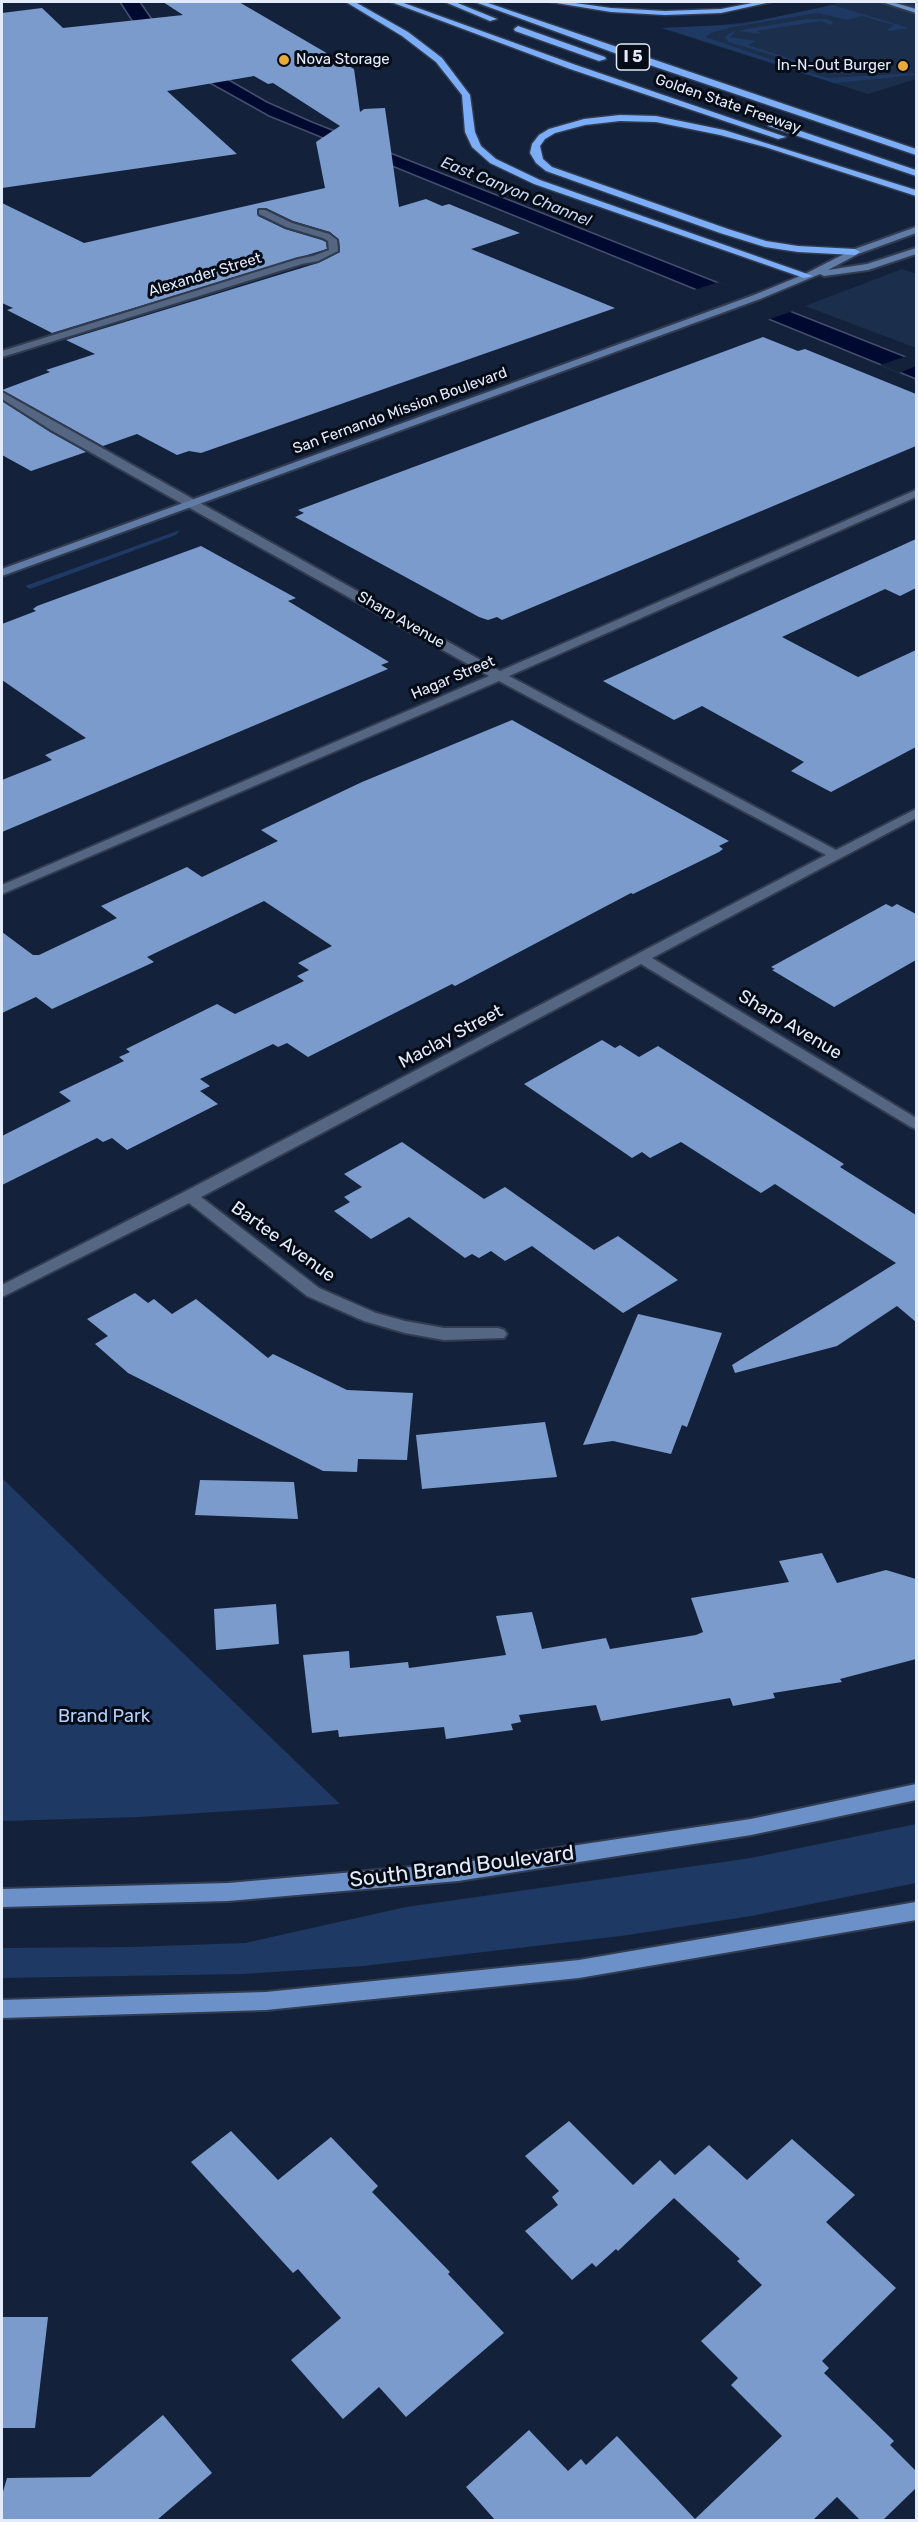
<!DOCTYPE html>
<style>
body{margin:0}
#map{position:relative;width:918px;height:2522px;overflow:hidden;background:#13223a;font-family:Rubik,sans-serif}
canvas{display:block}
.frame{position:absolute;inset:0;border:3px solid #e2ecfc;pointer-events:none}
</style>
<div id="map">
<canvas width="918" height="2522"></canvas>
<div class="frame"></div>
</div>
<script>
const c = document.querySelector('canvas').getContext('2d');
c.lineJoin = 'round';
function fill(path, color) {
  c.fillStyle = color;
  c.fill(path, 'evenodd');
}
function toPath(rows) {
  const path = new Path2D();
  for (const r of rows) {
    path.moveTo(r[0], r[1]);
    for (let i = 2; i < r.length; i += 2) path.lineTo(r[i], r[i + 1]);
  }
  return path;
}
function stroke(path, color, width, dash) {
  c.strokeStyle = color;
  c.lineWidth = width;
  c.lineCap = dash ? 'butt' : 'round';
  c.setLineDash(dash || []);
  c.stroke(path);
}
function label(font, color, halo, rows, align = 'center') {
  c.font = font + ' Rubik,sans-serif';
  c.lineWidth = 6;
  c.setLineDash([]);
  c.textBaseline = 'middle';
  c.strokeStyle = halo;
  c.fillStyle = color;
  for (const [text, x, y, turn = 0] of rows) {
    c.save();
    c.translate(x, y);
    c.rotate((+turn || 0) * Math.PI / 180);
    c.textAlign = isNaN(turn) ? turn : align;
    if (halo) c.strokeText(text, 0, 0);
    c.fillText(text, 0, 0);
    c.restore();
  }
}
fill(toPath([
 [840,2,916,2,916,79,868,94,660,28,714,26,746,22,789,16],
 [902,269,916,274,916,348,805,306]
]), '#1b2e4b');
fill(toPath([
 [833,5,909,28,889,31,887,30,894,25,862,16,848,20,817,13,733,27,711,33,705,37,827,78,916,73,916,75,834,83,663,28,742,24],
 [806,19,826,19,834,22,830,25,821,21,757,31,762,34,736,31,730,37,756,41,748,45,804,63,818,60,834,69,830,70,832,72,898,70,833,74,729,42,725,38,728,34,735,31],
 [180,530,176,535,30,589,25,586],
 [2,1478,109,1582,340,1804,139,1817,2,1821],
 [916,1824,916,1883,751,1916,621,1936,363,1966,243,1974,2,1978,2,1948,131,1947,245,1943,406,1907,751,1858]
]), '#1e3963');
const water = toPath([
 [120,2,140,2,160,31,196,61,267,102,312,122,916,361,916,379,269,116,192,73,158,48,131,19,120,2]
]);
fill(water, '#000a31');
stroke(water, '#444e6e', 1.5);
fill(toPath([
 [719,282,793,311,767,320,694,290],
 [907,356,916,360,916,366,899,373,880,365]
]), '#13223a');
fill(toPath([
 [163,2,239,2,354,69,360,112,364,109,385,108,399,207,426,199,442,206,449,204,520,233,471,249,615,308,201,453,189,451,177,455,137,434,103,446,2,390,50,372,46,370,95,354,66,340,318,263,340,252,339,240,330,232,293,221,266,208,259,208,257,210,258,216,285,229,322,240,326,242,327,249,52,333,7,310,13,308,2,303,2,203,84,243,325,188,316,142,340,126,273,83,268,84,254,76,167,91,237,154,2,188,2,13,42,8,63,28,183,15],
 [763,337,798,351,805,349,916,394,916,446,502,620,497,617,488,620,479,617,295,517,304,513,298,510],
 [2,401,50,432,86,452,31,471,2,455],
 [916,539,916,588,900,596,885,589,782,637,858,677,916,650,916,747,831,792,791,771,804,762,702,706,674,720,603,681],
 [201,546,296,598,288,601,389,662,381,665,388,669,2,832,2,780,52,760,45,755,86,738,2,680,2,624,36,611,33,609,37,606],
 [512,720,729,841,719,846,723,849,719,852,633,894,631,893,455,986,452,984,308,1057,287,1043,278,1047,273,1044,200,1079,210,1086,200,1091,218,1104,127,1150,112,1138,103,1142,97,1138,2,1185,2,1136,71,1101,59,1092,124,1061,119,1057,130,1052,126,1049,217,1004,235,1014,304,981,297,976,309,970,298,963,332,946,264,901,147,957,154,962,52,1009,36,997,2,1013,2,932,33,955,39,955,117,918,101,906,187,867,202,877,278,841,261,830,362,782],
 [886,904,892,907,897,904,916,914,916,960,834,1007,772,970,775,969,771,967],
 [602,1040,615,1048,620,1045,639,1057,658,1046,844,1164,840,1167,916,1215,916,1322,897,1306,837,1346,735,1373,732,1365,896,1263,775,1184,761,1193,681,1142,650,1158,642,1152,632,1158,524,1084],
 [402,1142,484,1199,505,1187,594,1250,618,1236,678,1280,623,1313,532,1246,505,1261,491,1251,479,1258,472,1254,465,1258,409,1217,371,1239,334,1211,350,1202,344,1197,362,1187,344,1174],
 [135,1293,148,1303,154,1299,172,1314,196,1299,268,1358,273,1354,347,1390,413,1393,407,1460,358,1459,357,1472,323,1471,128,1373,95,1344,108,1336,87,1319],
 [638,1314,722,1333,687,1427,682,1425,671,1454,613,1441,583,1445],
 [545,1422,557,1477,422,1489,416,1435],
 [200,1480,294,1482,298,1519,195,1515],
 [822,1553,837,1583,886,1570,916,1579,916,1659,840,1679,842,1682,773,1693,775,1698,733,1706,730,1698,601,1721,596,1705,519,1715,521,1722,511,1724,513,1730,446,1739,444,1727,339,1737,338,1730,312,1733,303,1655,349,1651,350,1668,408,1662,409,1668,506,1655,496,1616,532,1612,542,1649,606,1638,610,1649,696,1635,703,1632,691,1598,789,1582,779,1561],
 [276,1604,279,1644,216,1650,214,1609],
 [569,2121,633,2185,660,2160,675,2175,709,2145,747,2180,792,2139,855,2195,826,2222,896,2288,822,2361,829,2368,824,2373,894,2441,890,2445,916,2471,916,2488,883,2520,860,2520,837,2497,813,2520,495,2520,466,2487,529,2430,568,2471,581,2459,586,2465,617,2436,695,2519,782,2436,731,2385,738,2378,701,2341,762,2285,737,2261,740,2259,674,2198,618,2251,616,2249,596,2267,592,2263,572,2280,525,2231,558,2205,552,2197,559,2191,525,2156],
 [231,2131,278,2180,331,2137,378,2186,372,2192,450,2272,448,2274,504,2333,406,2417,379,2387,343,2419,291,2360,341,2318,298,2269,293,2273,191,2162],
 [2,2317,48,2317,35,2428,2,2428],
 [163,2415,212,2473,157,2520,2,2520,2,2495,7,2478,90,2477]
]), '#7b9bcd');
const minor = toPath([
 [259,210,265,210,292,223,329,234,337,240,338,251,318,261,302,264,2,357,2,351,298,259,313,256,329,250,328,241,323,238,286,227,259,214,259,210],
 [2,392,500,671,916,490,916,497,509,676,836,850,916,809,916,818,652,958,916,1118,916,1129,911,1127,641,964,201,1197,319,1288,376,1313,405,1321,444,1328,498,1328,504,1330,507,1334,504,1338,444,1340,405,1333,364,1321,307,1296,189,1203,2,1297,2,1285,184,1192,826,855,499,681,2,894,2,885,489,676,51,430,2,399,2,392]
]);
const secondary = toPath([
 [916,227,916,233,858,254,828,270,867,264,916,248,916,254,868,270,824,276,820,274,760,299,2,576,2,569,754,295,805,274,852,250,916,227]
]);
const primary = toPath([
 [882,2,892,2,916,9,916,13,882,2],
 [916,1784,916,1800,751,1835,458,1881,228,1901,2,1907,2,1889,228,1883,458,1863,751,1819,916,1784],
 [916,1902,916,1920,579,1978,266,2010,2,2018,2,2000,266,1992,579,1960,916,1902]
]);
const motorway = toPath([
 [346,2,355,2,408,32,442,58,470,95,475,132,481,146,496,159,540,180,813,276,804,278,534,184,490,163,472,147,465,132,462,95,436,62,402,36,346,2],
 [391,2,401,2,576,65,786,137,778,139,570,69,391,2],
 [445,2,455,2,497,19,490,21,445,2],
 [475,2,485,2,916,149,916,155,620,55,475,2],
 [550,2,568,2,611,8,665,11,721,9,757,2,771,2,721,13,665,15,611,12,550,2],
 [518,26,605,57,606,59,599,61,515,31,514,29,518,26],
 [620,115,656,116,724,130,916,190,916,196,765,147,720,135,656,122,620,121,585,125,555,133,545,139,540,146,543,159,552,167,728,229,766,241,798,246,855,249,860,252,855,255,798,252,765,247,720,233,546,171,536,163,530,153,532,144,539,135,549,129,584,119,620,115],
 [768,122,774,122,916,170,916,176,768,126,768,122]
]);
stroke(minor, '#323c50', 4);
stroke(secondary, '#323c50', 4);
stroke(primary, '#323c50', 4);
stroke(motorway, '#323c50', 3);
fill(minor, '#546682');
fill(secondary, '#607ba5');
fill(primary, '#6c91c9');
fill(motorway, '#7cadf8');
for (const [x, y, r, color] of [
 [284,60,6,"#e8ab37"],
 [903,66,6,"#e8ab37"]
]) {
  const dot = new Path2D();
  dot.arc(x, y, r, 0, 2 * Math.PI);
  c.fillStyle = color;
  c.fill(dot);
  stroke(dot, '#060c16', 2);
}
label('15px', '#e2ecfc', '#060c16', [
 ["Nova Storage",296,60],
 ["In-N-Out Burger",891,66,"right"]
], 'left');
label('15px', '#e2ecfc', '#060c16', [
 ["Golden State Freeway",728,104,19],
 ["Alexander Street",205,275,-17],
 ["San Fernando Mission Boulevard",400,411,-20],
 ["Sharp Avenue",401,620,30],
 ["Hagar Street",453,678,-23]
]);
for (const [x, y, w] of [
 [633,57,33]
]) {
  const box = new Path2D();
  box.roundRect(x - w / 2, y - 13, w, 26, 4.5);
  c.fillStyle = '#060c16';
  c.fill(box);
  stroke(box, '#e2ecfc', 1.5);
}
label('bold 16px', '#e2ecfc', null, [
 ["I 5",633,57]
]);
label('italic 16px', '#c6d8f5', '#060c16', [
 ["East Canyon Channel",516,192,22]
]);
label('18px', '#e2ecfc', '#060c16', [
 ["Sharp Avenue",790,1025,31],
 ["Maclay Street",451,1037,-28],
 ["Bartee Avenue",283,1242,36]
]);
label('18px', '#b3cffa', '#060c16', [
 ["Brand Park",104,1717]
]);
label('21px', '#e2ecfc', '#060c16', [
 ["South Brand Boulevard",462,1867,-7]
]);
</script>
